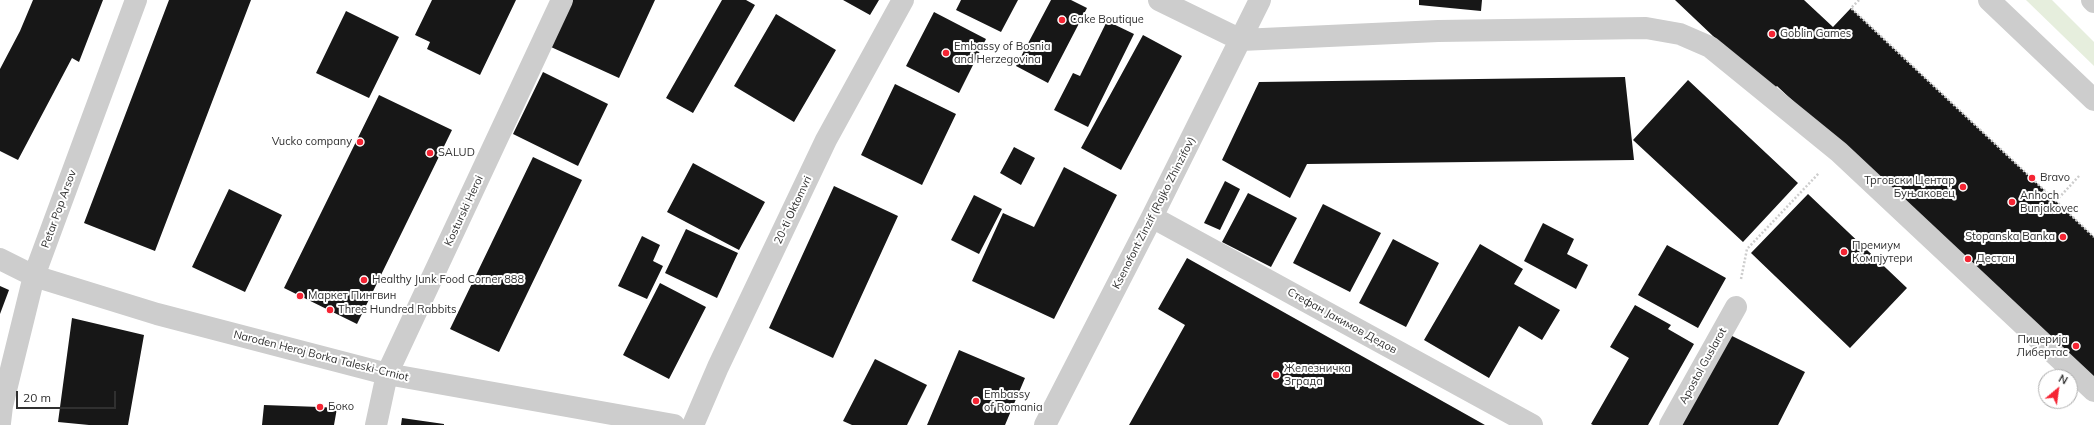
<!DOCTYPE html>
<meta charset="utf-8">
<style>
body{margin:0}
#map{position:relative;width:2094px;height:425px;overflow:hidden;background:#fff;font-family:Mulish,sans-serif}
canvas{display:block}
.north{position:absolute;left:2038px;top:369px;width:40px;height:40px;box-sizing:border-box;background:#fff;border:1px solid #acacac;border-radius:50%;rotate:29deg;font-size:11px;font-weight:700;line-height:16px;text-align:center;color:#303030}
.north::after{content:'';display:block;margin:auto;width:14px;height:18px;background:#f52433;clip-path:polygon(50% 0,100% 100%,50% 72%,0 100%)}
.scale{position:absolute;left:16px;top:391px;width:100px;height:18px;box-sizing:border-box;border:2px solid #303030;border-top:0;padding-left:5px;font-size:12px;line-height:14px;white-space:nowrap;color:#303030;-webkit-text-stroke:3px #fff;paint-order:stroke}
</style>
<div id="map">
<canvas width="2094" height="425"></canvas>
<div class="north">N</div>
<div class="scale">20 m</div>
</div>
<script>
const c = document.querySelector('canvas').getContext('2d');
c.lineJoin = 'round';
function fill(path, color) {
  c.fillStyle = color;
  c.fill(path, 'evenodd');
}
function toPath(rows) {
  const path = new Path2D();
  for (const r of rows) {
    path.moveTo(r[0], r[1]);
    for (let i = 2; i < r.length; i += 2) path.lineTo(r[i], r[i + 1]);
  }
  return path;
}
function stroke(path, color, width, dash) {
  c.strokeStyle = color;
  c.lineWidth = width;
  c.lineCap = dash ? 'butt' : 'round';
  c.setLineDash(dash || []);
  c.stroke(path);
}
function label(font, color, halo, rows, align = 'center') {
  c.font = font + ' Mulish,sans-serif';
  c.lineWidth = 4;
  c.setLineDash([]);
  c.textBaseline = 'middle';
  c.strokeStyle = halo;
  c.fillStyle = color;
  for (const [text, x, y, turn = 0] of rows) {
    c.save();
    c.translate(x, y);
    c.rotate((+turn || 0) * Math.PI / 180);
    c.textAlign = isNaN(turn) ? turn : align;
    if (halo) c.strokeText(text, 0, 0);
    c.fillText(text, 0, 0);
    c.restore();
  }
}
fill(toPath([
 [2026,0,2052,0,2094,42,2094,66]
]), '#e6eedd');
fill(toPath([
 [33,0,103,0,79,62,72,58,18,160,0,151,0,69,20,31],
 [169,0,251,0,155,251,84,223],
 [432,0,516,0,480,75,427,49,430,42,415,35],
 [573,0,655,0,619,78,551,47],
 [722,0,746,0,755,5,693,113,666,98],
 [843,0,879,0,870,15],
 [961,0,1018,0,1001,32,956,10],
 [1051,0,1071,0,1087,8,1048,83,1016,66],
 [1419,0,1482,0,1481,11,1419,5],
 [1675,0,1804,0,1833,27,1851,8,2094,237,2094,385,1777,86,1771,91],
 [346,11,399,37,369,98,316,73],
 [934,12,986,39,959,93,906,66],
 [776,14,836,50,794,122,734,86],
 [1107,21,1134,34,1088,127,1054,110,1073,73,1080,76],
 [1143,35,1182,56,1121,170,1081,148],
 [543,72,608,104,578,166,513,134],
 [1625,77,1634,160,1307,164,1290,198,1222,160,1259,82],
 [1688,80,1798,183,1743,242,1633,140],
 [895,84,956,114,922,185,861,155],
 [379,95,452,130,357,324,284,288],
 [1014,147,1035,158,1021,185,1000,173],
 [533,157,582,180,499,352,450,329],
 [693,163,765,202,739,250,667,212],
 [1064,167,1117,195,1054,319,972,281,1003,213,1034,227],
 [1225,181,1240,189,1220,230,1204,223],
 [834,186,898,216,833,358,769,328],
 [229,189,282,215,245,292,192,267],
 [1248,193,1297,218,1271,267,1222,242],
 [1808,194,1907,288,1850,348,1751,253],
 [974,195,1002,209,979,254,951,240],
 [1323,204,1381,233,1350,292,1293,263],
 [1543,223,1574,239,1567,254,1588,265,1576,289,1524,261],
 [686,229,738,253,717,298,665,273],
 [642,236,660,245,653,261,663,266,647,299,618,286],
 [1393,239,1439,263,1406,327,1359,303],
 [1480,244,1523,269,1514,284,1560,310,1542,340,1519,326,1489,378,1424,340],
 [1667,245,1726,278,1698,328,1638,295],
 [1187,258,1485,425,1129,425,1185,325,1158,309],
 [660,283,706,307,669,379,623,355],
 [0,286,9,290,0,314],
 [1635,305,1671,325,1668,329,1694,344,1648,425,1593,425,1591,424,1629,358,1610,347],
 [72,318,144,335,128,425,89,425,58,422],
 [1728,334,1805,372,1778,425,1682,425],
 [959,350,1025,378,1005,425,927,425],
 [875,359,927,385,907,425,852,425,843,421],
 [264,405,320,407,337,408,334,425,262,425],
 [402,418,444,424,444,425,401,425]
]), '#171717');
stroke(toPath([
 [1859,0,1851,8,2094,237],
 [2056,201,2080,175],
 [1741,279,1747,249,1819,173]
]), '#cdcdcd', 2.5, [2, 2]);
stroke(toPath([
 [1159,0,1241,40,1438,31,1646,28,1680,34,1710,47,1839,152,2094,391],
 [1152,217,1532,425],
 [0,259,34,276,157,314,387,374,674,425],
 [0,423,2,406,34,276,136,0],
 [376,425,387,374,562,0],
 [693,425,718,367,826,140,903,0],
 [1045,425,1152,217,1260,0],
 [1670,425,1736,307]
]), '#cdcdcd', 22);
stroke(toPath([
 [1989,0,2094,100],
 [2092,0,2094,2]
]), '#cdcdcd', 22);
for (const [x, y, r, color] of [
 [1062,20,4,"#f52433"],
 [1772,34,4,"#f52433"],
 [946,53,4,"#f52433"],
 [360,142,4,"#f52433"],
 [430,153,4,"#f52433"],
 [2032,178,4,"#f52433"],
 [1963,187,4,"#f52433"],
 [2012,202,4,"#f52433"],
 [2063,237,4,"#f52433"],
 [1844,252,4,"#f52433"],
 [1968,259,4,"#f52433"],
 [364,280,4,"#f52433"],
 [300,296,4,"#f52433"],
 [330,310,4,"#f52433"],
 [2076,346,4,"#f52433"],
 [1276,375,4,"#f52433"],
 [976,401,4,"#f52433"],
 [320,407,4,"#f52433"]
]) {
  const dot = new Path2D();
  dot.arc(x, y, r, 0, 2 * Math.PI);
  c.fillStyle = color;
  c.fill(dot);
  stroke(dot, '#fff', 1.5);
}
label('11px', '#303030', '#fff', [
 ["Cake Boutique",1070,20],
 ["Goblin Games",1780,34],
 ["Embassy of Bosnia",954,47],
 ["and Herzegovina",954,60],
 ["Vucko company",352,142,"right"],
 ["SALUD",438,153],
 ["Bravo",2040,178],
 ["Трговски Центар",1955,181,"right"],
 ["Буњаковец",1955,194,"right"],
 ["Anhoch",2020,196],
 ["Bunjakovec",2020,209],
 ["Stopanska Banka",2055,237,"right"],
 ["Премиум",1852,246],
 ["Компјутери",1852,259],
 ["Дестан",1976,259],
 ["Healthy Junk Food Corner 888",372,280],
 ["Маркет Пингвин",308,296],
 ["Three Hundred Rabbits",338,310],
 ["Пицерија",2068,340,"right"],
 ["Либертас",2068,353,"right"],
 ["Железничка",1284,369],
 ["Зграда",1284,382],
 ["Embassy",984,395],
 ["of Romania",984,408],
 ["Боко",328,407]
], 'left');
label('11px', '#303030', '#fff', [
 ["Petar Pop Arsov",59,209,-70],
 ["20-ti Oktomvri",793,210,-65],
 ["Kosturski Heroi",464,211,-65],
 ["Ksenofont Zinzif (Rajko Zhinzifov)",1154,213,-63],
 ["Стефан Јакимов Дедов",1342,321,29],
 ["Naroden Heroj Borka Taleski-Crniot",321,356,14],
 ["Apostol Guslarot",1703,366,-61]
]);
</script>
